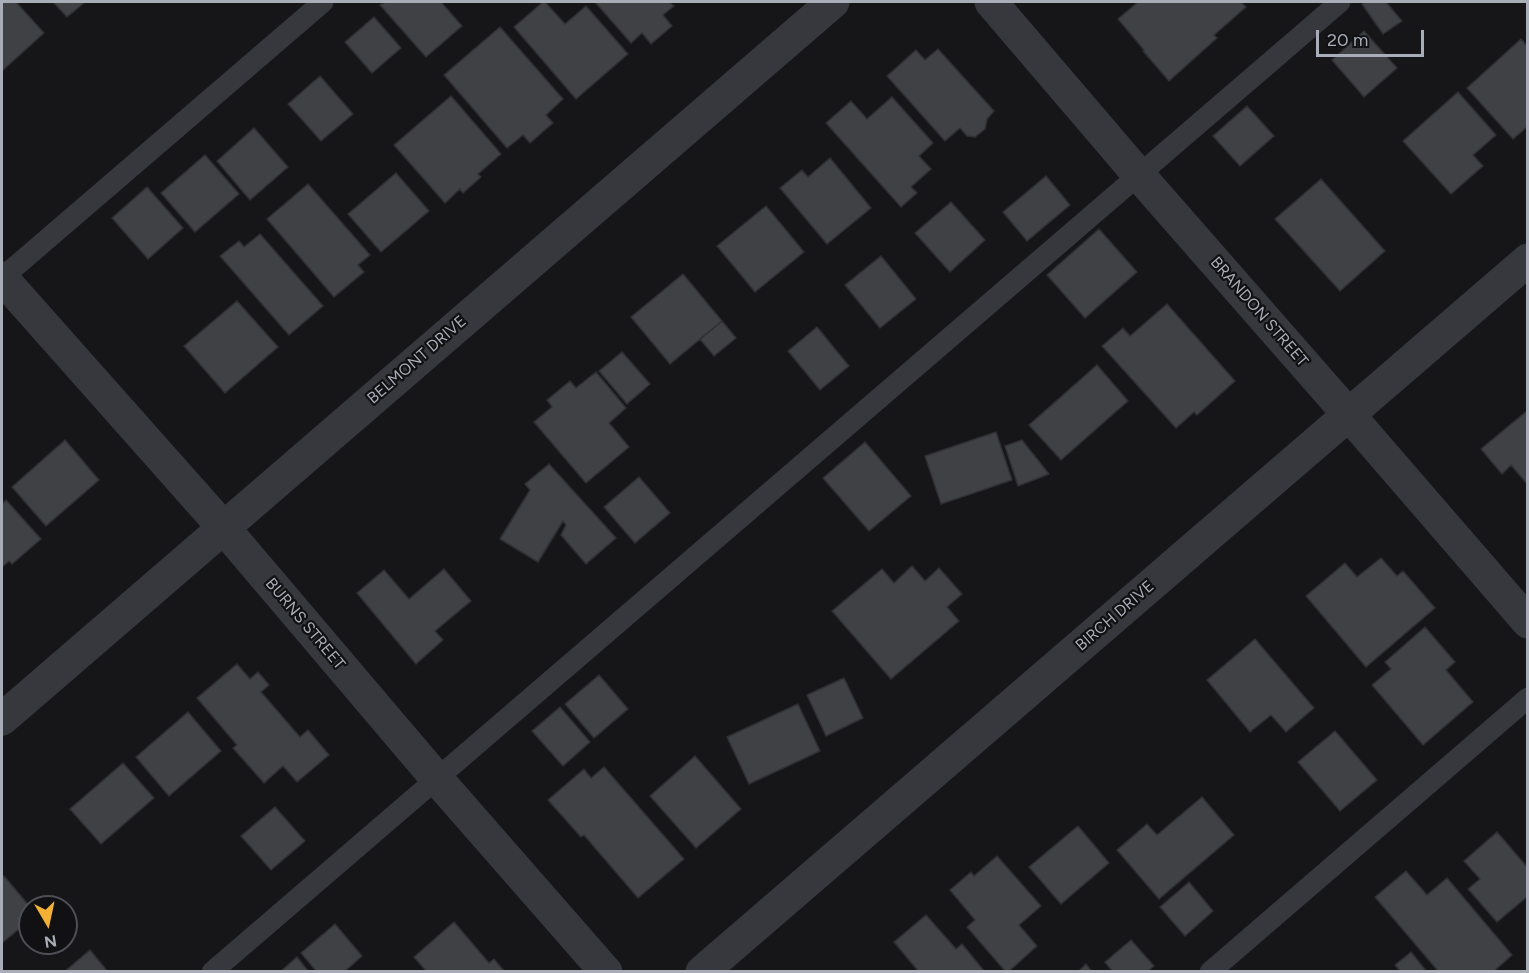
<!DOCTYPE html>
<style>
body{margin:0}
#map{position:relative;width:1529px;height:973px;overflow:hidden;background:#161618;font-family:Figtree,sans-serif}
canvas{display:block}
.frame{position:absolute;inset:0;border:3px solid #a8adb8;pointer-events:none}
.north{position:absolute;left:18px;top:895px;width:60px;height:60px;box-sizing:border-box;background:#111113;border:2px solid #4d4f55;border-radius:50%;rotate:171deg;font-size:16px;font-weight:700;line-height:24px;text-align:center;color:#a8adb8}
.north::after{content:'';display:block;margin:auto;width:21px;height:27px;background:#f2b134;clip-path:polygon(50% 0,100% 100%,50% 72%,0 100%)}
.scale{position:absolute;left:1316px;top:30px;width:108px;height:27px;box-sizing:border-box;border:3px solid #a8adb8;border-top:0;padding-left:8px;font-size:18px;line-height:21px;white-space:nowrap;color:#a8adb8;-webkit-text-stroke:4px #111113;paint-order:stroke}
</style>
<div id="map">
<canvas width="1529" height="973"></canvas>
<div class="frame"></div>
<div class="north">N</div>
<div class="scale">20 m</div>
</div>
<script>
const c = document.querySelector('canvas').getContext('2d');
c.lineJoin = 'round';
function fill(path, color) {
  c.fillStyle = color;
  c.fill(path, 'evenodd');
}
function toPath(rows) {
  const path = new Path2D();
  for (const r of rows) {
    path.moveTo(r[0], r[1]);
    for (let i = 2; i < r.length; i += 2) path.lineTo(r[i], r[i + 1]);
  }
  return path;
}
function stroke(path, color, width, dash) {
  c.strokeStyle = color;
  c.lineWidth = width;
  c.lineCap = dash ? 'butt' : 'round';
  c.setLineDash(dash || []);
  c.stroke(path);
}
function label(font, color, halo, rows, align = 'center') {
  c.font = font + ' Figtree,sans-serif';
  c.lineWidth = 4.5;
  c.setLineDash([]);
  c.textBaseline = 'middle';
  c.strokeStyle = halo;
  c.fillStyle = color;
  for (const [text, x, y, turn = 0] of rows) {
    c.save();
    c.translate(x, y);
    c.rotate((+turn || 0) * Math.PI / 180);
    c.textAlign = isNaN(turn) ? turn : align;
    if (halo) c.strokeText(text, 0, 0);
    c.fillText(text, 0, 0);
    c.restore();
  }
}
const building = toPath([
 [2,2,16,2,44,33,2,71,2,2],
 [53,2,85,2,67,17,53,2],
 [385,2,441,2,462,26,426,57,380,5,385,2],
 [543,2,545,2,565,24,586,6,628,54,576,99,514,27,543,2],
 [595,2,669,2,674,6,663,15,672,26,651,44,642,33,631,43,595,2],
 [1138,2,1241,2,1246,7,1214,35,1217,38,1169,81,1143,51,1144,50,1118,19,1138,2],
 [1365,2,1386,2,1402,21,1383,34,1362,4,1365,2],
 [374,17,401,48,372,73,345,42,374,17],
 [500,27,563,99,546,115,553,123,530,143,523,135,507,148,444,75,500,27],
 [1364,31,1397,68,1364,97,1332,60,1364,31],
 [1521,39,1528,47,1528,126,1513,139,1467,88,1521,39],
 [938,49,994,111,987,119,985,129,975,137,967,136,960,128,945,141,887,76,916,50,925,60,938,49],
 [320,76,353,114,321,141,288,104,320,76],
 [1458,92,1496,135,1473,155,1483,166,1451,194,1403,141,1458,92],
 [451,96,501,154,478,174,481,177,463,193,460,189,445,203,394,145,451,96],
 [892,97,933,143,919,156,931,169,911,187,917,193,901,207,826,123,851,101,867,119,892,97],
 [1247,106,1274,136,1240,166,1213,136,1247,106],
 [254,128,288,167,250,200,217,161,254,128],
 [205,155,239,194,195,232,161,193,205,155],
 [830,158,871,208,827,244,780,188,802,170,808,177,830,158],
 [396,173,429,211,381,252,348,214,396,173],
 [1046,176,1070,205,1027,241,1003,212,1046,176],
 [1321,179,1385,251,1340,291,1275,219,1321,179],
 [308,184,370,255,358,265,364,272,334,297,267,219,308,184],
 [147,187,183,228,148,259,112,218,147,187],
 [951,202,985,240,950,272,915,233,951,202],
 [766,206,804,252,755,292,717,246,766,206],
 [1099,229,1137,272,1085,318,1047,275,1099,229],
 [260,234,323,306,289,335,220,256,239,241,244,247,260,234],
 [881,256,916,299,880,328,845,285,881,256],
 [683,274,722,321,670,364,631,317,683,274],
 [237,301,278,347,225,393,184,346,237,301],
 [1167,304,1235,381,1197,415,1194,412,1176,428,1102,346,1123,328,1130,336,1167,304],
 [722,321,736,338,714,356,700,339,722,321],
 [817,327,849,366,820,390,788,351,817,327],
 [622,352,650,384,627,404,599,371,622,352],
 [1097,365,1128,401,1061,460,1029,425,1097,365],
 [596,372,626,408,609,423,629,447,586,483,534,422,552,407,547,400,570,381,576,388,596,372],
 [1528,410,1528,485,1511,465,1502,474,1481,449,1528,410],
 [996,432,1012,480,941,504,925,456,996,432],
 [65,440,99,480,46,526,12,487,65,440],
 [1022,440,1049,474,1018,486,1005,446,1022,440],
 [865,442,911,496,869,531,823,478,865,442],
 [549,464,616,538,586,564,561,535,566,525,563,521,538,562,500,539,530,490,525,484,549,464],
 [639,477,670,513,635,543,604,507,639,477],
 [6,500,41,539,12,564,9,561,2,567,2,504,6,500],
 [1381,558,1397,576,1403,571,1435,608,1366,667,1306,596,1345,563,1357,577,1381,558],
 [912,566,925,581,939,568,962,594,947,607,959,621,891,679,832,611,882,569,894,583,912,566],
 [444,569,471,601,435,631,443,640,416,664,357,593,384,570,409,599,444,569],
 [1425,627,1455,662,1446,670,1473,702,1423,745,1372,685,1391,669,1385,662,1425,627],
 [1255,639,1314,708,1286,732,1271,715,1250,732,1207,680,1255,639],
 [237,664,250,679,258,672,269,685,261,692,300,737,308,730,329,755,297,782,283,766,264,783,233,748,237,745,197,698,237,664],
 [599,675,628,709,594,738,565,704,599,675],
 [844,678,863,718,826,736,807,695,844,678],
 [798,704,820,751,749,784,727,737,798,704],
 [560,707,590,742,563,766,532,731,560,707],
 [188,712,221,751,169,796,136,757,188,712],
 [1335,731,1377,780,1340,811,1298,762,1335,731],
 [695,756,741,809,696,848,650,796,695,756],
 [123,763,154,798,101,844,70,809,123,763],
 [604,767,684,859,638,898,584,835,581,837,548,800,584,769,591,778,604,767],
 [1202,797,1234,835,1159,899,1117,850,1147,824,1157,835,1202,797],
 [275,807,305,841,271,870,241,836,275,807],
 [1078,826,1109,863,1061,904,1029,867,1078,826],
 [1497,832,1528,868,1528,896,1497,922,1468,889,1480,879,1464,861,1497,832],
 [997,856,1041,906,1019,925,1037,946,1008,972,1006,972,967,927,975,920,950,890,971,872,974,876,997,856],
 [1406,871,1427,895,1447,878,1512,955,1493,972,1439,972,1375,897,1406,871],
 [4,876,30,907,30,920,2,943,2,879,4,876],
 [1189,882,1213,911,1185,936,1160,907,1189,882],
 [926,915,956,949,962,944,985,972,919,972,894,942,926,915],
 [454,922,489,963,494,959,505,972,427,972,414,957,454,922],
 [335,924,362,956,344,972,317,972,301,953,335,924],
 [1131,940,1154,966,1147,972,1113,972,1105,962,1131,940],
 [90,950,108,972,64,972,90,950],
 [1411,952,1427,972,1401,972,1395,965,1411,952],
 [297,957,309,972,280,972,297,957],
 [1086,964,1092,972,1078,972,1086,964]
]);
fill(building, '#404145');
stroke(building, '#303034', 1.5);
stroke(toPath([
 [2,278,323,2],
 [212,972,1340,2],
 [1210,972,1528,698]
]), '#37383d', 21);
stroke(toPath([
 [991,2,1138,174,1349,415,1528,622],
 [2,278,223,527,437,779,606,972],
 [2,719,833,2],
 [702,972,1528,260]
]), '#37383d', 33);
label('16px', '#a8adb8', '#111113', [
 ["BRANDON STREET",1259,312,49],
 ["BELMONT DRIVE",417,360,-41],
 ["BIRCH DRIVE",1115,616,-41],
 ["BURNS STREET",305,624,50]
]);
</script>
